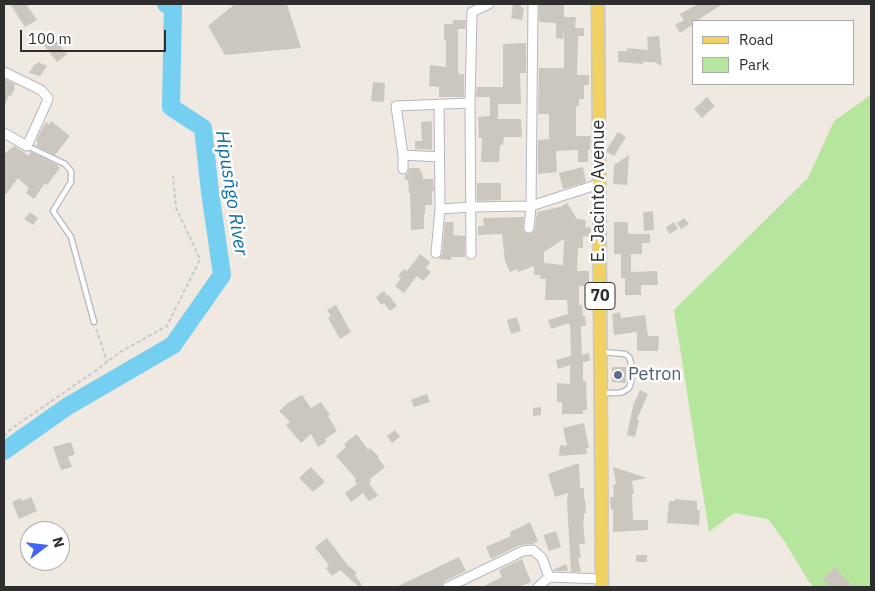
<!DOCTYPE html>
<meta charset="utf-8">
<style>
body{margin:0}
#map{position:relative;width:875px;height:591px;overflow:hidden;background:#efe9e1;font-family:"IBM Plex Sans",sans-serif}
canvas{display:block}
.frame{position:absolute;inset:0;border:5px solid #2e2e2e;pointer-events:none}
.legend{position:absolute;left:692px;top:20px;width:162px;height:65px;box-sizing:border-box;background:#fff;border:1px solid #ababab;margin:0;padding:6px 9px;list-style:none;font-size:15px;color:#2e2e2e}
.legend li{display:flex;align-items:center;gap:10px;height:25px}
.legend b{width:25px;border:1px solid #ababab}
.north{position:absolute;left:20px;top:521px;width:50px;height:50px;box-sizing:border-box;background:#fff;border:1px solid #ababab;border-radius:50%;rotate:74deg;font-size:14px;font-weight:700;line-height:20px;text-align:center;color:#2e2e2e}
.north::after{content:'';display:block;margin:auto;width:18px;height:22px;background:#4264fb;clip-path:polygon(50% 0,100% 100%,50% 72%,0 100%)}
.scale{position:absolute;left:20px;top:30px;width:146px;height:22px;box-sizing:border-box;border:2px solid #2e2e2e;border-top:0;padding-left:6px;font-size:15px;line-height:18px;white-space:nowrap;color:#2e2e2e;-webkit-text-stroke:4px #fff;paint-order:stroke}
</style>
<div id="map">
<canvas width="875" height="591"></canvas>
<div class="frame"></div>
<ul class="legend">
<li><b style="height:6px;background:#f2d163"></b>Road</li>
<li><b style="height:14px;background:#b6e59e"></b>Park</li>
</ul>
<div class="north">N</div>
<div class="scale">100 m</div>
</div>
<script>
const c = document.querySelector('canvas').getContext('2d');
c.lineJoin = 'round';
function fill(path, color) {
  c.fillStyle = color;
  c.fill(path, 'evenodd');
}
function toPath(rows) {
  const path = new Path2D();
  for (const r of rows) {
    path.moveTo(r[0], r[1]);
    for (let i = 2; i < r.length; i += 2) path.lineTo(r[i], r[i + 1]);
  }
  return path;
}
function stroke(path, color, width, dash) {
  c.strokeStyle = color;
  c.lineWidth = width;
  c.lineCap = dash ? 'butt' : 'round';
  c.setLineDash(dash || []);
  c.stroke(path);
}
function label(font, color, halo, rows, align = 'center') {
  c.font = font + ' "IBM Plex Sans",sans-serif';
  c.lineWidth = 5;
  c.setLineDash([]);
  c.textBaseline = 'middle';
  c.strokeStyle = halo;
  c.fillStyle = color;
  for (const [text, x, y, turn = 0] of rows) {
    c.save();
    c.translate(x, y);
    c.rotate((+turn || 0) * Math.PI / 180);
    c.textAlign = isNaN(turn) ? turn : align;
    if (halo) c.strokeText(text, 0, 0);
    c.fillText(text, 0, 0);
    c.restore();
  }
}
fill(toPath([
 [871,95,871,587,814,587,809,582,785,542,768,519,734,513,709,532,674,310,808,178,834,121]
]), '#b6e59e');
stroke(toPath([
 [4,451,68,406,173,345,222,275,210,192,203,128,171,107,173,5,166,4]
]), '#75cff0', 18);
fill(toPath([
 [10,4,26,4,37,20,25,27],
 [235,4,287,4,301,48,225,55,208,26],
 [513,4,521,4,521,7,524,8,522,20,511,18],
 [539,4,564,4,564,17,576,17,575,28,584,28,584,36,578,36,577,75,589,75,589,85,584,85,584,99,579,99,579,106,576,106,576,136,591,136,590,150,588,150,588,162,578,162,578,150,556,151,557,172,538,174,538,140,549,139,549,114,538,114,539,68,564,68,564,29,563,39,556,38,556,23,539,22],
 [698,4,723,4,699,19,700,20,698,21,694,21,694,24,680,33,675,25,684,20,680,14],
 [453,20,466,20,465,29,458,29,458,70,459,74,464,74,464,97,439,97,439,87,429,86,430,65,446,67,446,40,444,40,444,24,453,24],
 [52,36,67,54,57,62,42,43],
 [659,36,662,66,654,62,643,62,643,64,618,62,618,51,627,51,627,48,648,50,647,37],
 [526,43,526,73,520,73,521,104,498,104,498,119,521,119,522,137,504,137,503,145,500,145,499,162,481,162,482,138,479,138,478,117,490,116,490,97,476,97,477,87,503,87,503,44],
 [38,62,47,66,40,76,29,73,35,64,37,64],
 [4,79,15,84,14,88,15,88,11,96,9,95,4,108],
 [373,82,385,83,384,102,371,101],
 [707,97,715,106,702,118,694,109],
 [51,121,70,136,55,155,36,146,38,143,36,141,43,127,46,122,49,125],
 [432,121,432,150,415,149,415,141,422,141,421,122],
 [618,132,626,137,614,156,607,152,607,149],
 [14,146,24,152,28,156,31,152,56,164,60,168,47,185,45,183,34,199,26,193,29,188,18,178,4,197,4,154],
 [629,155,627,185,613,184,614,165],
 [583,167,586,182,563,189,559,173],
 [409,168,420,168,420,172,422,171,423,179,433,179,434,191,432,191,432,205,425,205,425,214,424,214,424,229,411,230,410,193,409,193,408,180,405,180,405,175,408,173],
 [477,183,501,183,501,200,477,201],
 [567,203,577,219,586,220,585,227,591,228,591,237,583,236,583,248,578,248,577,271,589,271,589,286,579,286,579,305,582,305,583,316,585,316,586,326,581,326,582,355,589,353,590,361,583,362,583,381,586,381,587,410,583,410,583,414,562,414,562,402,557,402,557,383,570,384,570,365,558,369,556,360,571,356,570,327,569,323,551,329,548,320,568,314,567,300,545,300,546,279,540,279,541,275,534,275,534,266,518,272,517,269,510,272,505,261,502,234,478,235,478,226,484,226,483,218,524,217,523,230,526,233,531,234,535,229,536,216,537,216,537,212,560,207],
 [564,239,563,265,544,263,544,252],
 [653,211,654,230,644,231,643,212],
 [30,212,38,218,33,225,24,219],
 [684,218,689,224,681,229,677,223],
 [445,222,454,222,453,235,465,236,465,257,451,257,451,260,439,259,442,254],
 [614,222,628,222,628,234,650,234,650,243,642,243,642,254,631,254,631,272,657,271,658,285,641,285,641,295,625,295,625,278,621,278,621,254,614,254],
 [674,222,678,229,669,234,666,227],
 [420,254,430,262,426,268,431,272,423,281,417,276,404,293,395,286,401,278,398,276,404,269,407,271],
 [384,291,387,296,388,294,397,306,390,311,384,303,381,305,376,297],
 [336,305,351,332,340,339,328,318,331,316,327,310],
 [620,312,621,318,645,315,648,336,659,336,658,351,637,351,637,332,614,335,612,314],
 [517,317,521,331,511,334,507,320],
 [612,367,626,367,626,383,612,382],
 [640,390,648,394,637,419,639,420,635,437,627,435,633,406],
 [427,394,430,402,414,407,411,400],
 [302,395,311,408,321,402,330,415,328,416,337,431,325,439,326,442,318,447,311,434,301,443,286,425,290,422,279,411,288,403],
 [541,407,541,415,533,416,533,408],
 [584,423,589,448,586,448,587,454,559,456,560,445,567,446,563,428],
 [395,430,400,437,392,443,387,436],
 [357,434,368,450,370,448,379,457,378,458,385,467,370,479,371,482,369,483,378,496,369,501,363,493,351,502,345,493,357,484,355,480,356,479,336,456,346,447,344,444],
 [71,442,75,454,68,457,72,467,61,470,53,447],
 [579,463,580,488,584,488,584,499,585,499,586,513,584,513,584,521,583,521,585,544,579,544,581,558,578,558,581,572,571,572,567,502,568,493,555,497,548,474],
 [311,467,325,482,313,492,299,478],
 [613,467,647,478,632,481,634,494,632,494,633,520,648,520,648,530,613,532,613,510,611,510,610,497,614,497,613,485,616,484],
 [31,497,37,511,19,519,12,502,21,498,22,501],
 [675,499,697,501,697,510,700,510,699,525,667,523,669,501,675,501],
 [530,522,538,541,533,544,520,545,491,559,486,547,511,536,510,532],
 [556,531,561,547,549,551,543,535],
 [327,538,349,567,349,566,357,573,355,575,362,585,359,587,340,570,332,576,326,568,329,566,315,547],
 [636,555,647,555,647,562,636,562],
 [459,557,466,571,445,581,443,584,442,587,396,587],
 [522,559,531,582,519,587,482,587,502,577,499,570],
 [566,564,568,571,553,571,553,570],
 [836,567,844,578,854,587,830,587,823,578]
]), '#cbc7bf');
const service = toPath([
 [27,146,65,164,71,171,71,182,53,211,71,237,94,322],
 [602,352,625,354,629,357,631,363,631,382,629,388,623,392,618,393,602,393]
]);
const minor = toPath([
 [4,72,41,90,48,98,46,104,27,146,4,133],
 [403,155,439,157],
 [403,169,403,155,396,106,470,103],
 [440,209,471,207,531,206,599,184],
 [529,228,531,206,533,4],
 [436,253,440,209,439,104],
 [471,254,470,103,472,12,489,4],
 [448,587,523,551,533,550,542,558,549,577],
 [538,587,549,577,602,579]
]);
const primary = toPath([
 [598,4,602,587]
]);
stroke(service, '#b4b7c1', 7);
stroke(minor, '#b4b7c1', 11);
stroke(primary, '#c9c9c9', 15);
stroke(toPath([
 [96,329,107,362],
 [4,436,11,429,98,369,120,352,167,326,200,259,176,208,173,176]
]), '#c9c9c9', 2, [4, 2.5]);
stroke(service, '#fff', 4.5);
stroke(minor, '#fff', 9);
stroke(primary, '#f2d163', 12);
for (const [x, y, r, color] of [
 [618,375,5,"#5c6f8a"]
]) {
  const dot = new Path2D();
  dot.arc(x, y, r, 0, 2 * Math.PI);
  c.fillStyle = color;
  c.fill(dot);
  stroke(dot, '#fff', 2);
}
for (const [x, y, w] of [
 [600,296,30]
]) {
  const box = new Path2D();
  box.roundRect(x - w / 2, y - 13.5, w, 27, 4);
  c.fillStyle = '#fff';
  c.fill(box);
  stroke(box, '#2e2e2e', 1);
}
label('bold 16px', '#2e2e2e', null, [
 ["70",600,296]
]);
label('18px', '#2e2e2e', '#fff', [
 ["E. Jacinto Avenue",599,191,-90]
]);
label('18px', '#4e5e75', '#fff', [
 ["Petron",628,375]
], 'left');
label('italic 19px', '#0d6fa3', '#fff', [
 ["Hipusñgo River",231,193,81]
]);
</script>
